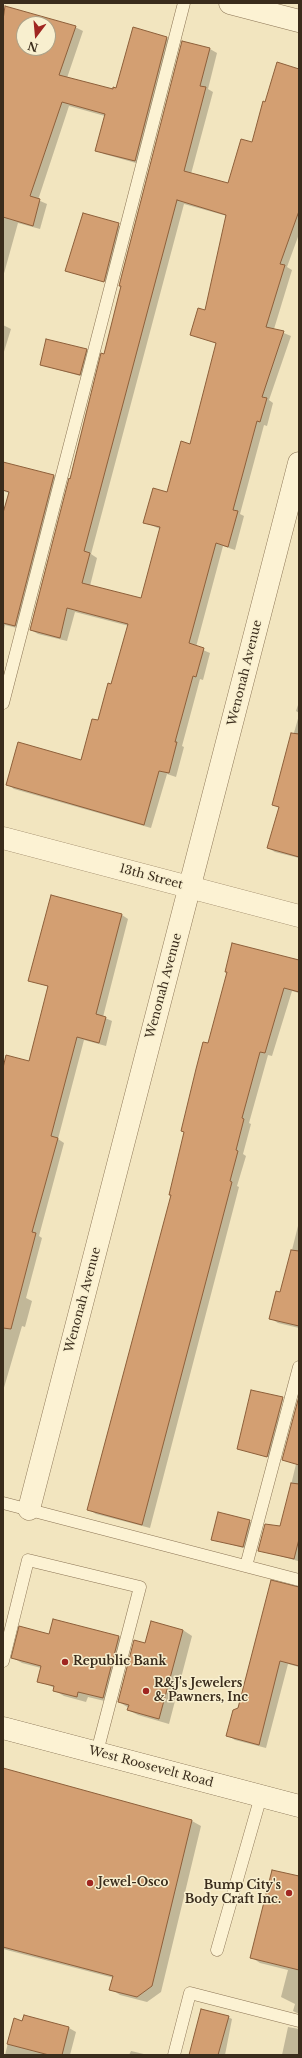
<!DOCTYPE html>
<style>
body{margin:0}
#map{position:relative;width:302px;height:2058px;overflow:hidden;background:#f2e5bf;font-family:"Libre Baskerville",serif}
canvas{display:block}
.frame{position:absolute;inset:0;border:4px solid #3a2c1c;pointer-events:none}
.north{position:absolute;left:16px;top:16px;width:40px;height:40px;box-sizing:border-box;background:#f8efcf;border:1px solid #aca187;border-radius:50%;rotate:196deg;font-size:11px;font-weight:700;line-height:16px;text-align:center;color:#3a2c1c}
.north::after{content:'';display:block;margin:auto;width:14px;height:18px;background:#a02621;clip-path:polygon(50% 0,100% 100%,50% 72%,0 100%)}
</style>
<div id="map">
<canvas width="302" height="2058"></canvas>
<div class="frame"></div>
<div class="north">N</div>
</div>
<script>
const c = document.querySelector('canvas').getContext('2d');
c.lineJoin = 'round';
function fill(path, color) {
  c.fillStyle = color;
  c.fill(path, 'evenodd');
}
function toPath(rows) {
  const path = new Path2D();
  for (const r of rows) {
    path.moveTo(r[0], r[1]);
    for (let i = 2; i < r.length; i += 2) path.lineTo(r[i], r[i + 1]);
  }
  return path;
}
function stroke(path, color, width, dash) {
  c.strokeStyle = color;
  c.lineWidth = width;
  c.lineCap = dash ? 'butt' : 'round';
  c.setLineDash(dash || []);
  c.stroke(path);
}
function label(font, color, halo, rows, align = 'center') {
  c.font = font + ' "Libre Baskerville",serif';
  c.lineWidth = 3;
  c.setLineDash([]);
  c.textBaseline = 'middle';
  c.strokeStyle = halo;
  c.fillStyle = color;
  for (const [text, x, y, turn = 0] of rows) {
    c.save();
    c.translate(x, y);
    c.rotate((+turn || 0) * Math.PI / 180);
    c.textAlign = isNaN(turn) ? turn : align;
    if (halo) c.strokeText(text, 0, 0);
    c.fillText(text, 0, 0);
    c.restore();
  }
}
fill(toPath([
 [6,7,75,27,83,31,67,78,114,90,117,89,133,29,167,38,174,42,143,165,104,154,97,150,105,116,69,106,38,200,47,204,40,229,18,223,3,277,3,26],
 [24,24,48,24,48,48,24,48],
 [183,42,210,49,217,53,208,89,213,92,191,174,228,184,253,143,266,103,299,70,299,234,287,267,292,270,274,329,291,336,269,400,273,403,267,426,264,425,240,514,244,516,235,550,223,546,196,647,210,653,203,680,200,679,182,746,184,747,176,777,167,774,151,828,14,789,7,784,82,761,99,722,129,626,75,612,67,641,38,634,31,630,105,355],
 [184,204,227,216,206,312,191,334,217,344,191,445,167,493,144,522,160,529,142,599,90,586,97,558,91,554],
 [83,215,123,227,109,282,66,271],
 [3,325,11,329,3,355],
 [86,350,90,353,84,377,41,365],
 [4,463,54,476,60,479,21,629,5,625,3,634,3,517,9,493,3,491],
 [299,702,299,713,296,711],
 [299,715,299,858,275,852,268,848,280,808,274,804],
 [122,915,128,919,103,1017,112,1021,106,1046,84,1040,58,1139,64,1143,39,1236,42,1238,26,1298,32,1301,25,1327,22,1326,3,1391,3,1071,29,1062,49,987,29,980],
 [299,961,299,993,292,991,272,1056,268,1055,249,1123,251,1124,243,1154,246,1156,237,1186,239,1187,150,1528,96,1514,88,1509,172,1195,228,972,226,971],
 [299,1222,299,1328,278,1323,270,1318,281,1294],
 [279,1397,283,1399,279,1416,282,1418,272,1458,238,1449],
 [299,1421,299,1557,298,1561,259,1550,281,1527,296,1464,283,1460],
 [219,1513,254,1523,247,1549,212,1539],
 [299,1588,299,1667,288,1664,266,1748,235,1740,227,1735,239,1708],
 [53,1620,119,1637,129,1643,113,1703,88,1697,86,1702,64,1696,54,1690,55,1688,38,1681,41,1668,22,1663,13,1658,49,1635],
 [183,1630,192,1636,169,1724,138,1715,128,1710,129,1708,119,1702,146,1644],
 [3,1769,192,1821,201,1826,161,1992,147,2002,120,1995,111,1989,114,1978,3,1949],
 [299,1878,299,2014,293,2011,295,2004,281,1997,288,1970,260,1963,251,1957],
 [228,2017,232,2019,225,2055,190,2055],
 [14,2019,69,2028,76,2032,70,2055,5,2055],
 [288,2027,299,2029,299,2055,282,2055],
 [131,2051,148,2055,129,2055]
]), '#0003');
const building = toPath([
 [5,6,76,26,59,75,113,89,113,87,116,88,133,27,167,37,135,161,95,151,105,114,62,102,30,196,40,199,33,226,3,217,3,20,5,6],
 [24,24,48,24,48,48,24,48,24,24],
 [182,41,210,48,200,86,206,87,184,171,228,183,241,139,252,142,263,101,265,102,277,62,299,69,299,211,280,264,285,265,266,327,284,331,262,397,267,398,260,422,257,421,233,510,238,511,228,547,216,543,189,643,204,648,196,677,193,676,175,742,177,742,169,773,159,771,144,825,6,785,18,742,81,760,92,719,98,720,108,683,111,684,128,624,67,608,60,638,30,630,69,478,70,479,101,353,104,354,121,286,119,286,182,41],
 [177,200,226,215,205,310,198,308,190,335,216,343,190,444,181,441,167,492,153,488,143,523,160,527,141,598,82,583,90,553,84,551,177,200],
 [83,213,119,223,104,282,65,271,83,213],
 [46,339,87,349,80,375,40,365,46,339],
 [3,462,54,475,15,626,3,623,3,513,9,492,3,490,3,462],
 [291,733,299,734,299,857,267,848,279,807,272,805,291,733],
 [51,895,122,914,96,1014,106,1017,99,1043,77,1037,51,1136,58,1138,32,1232,36,1233,11,1329,3,1328,3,1068,6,1055,29,1061,48,986,28,981,51,895],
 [232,943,299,960,299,992,284,988,265,1053,260,1052,242,1118,244,1119,236,1150,238,1151,230,1181,232,1182,142,1525,87,1510,171,1195,169,1195,184,1132,181,1131,196,1069,203,1042,208,1043,227,972,225,972,232,943],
 [291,1250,299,1251,299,1326,269,1319,276,1291,280,1292,291,1250],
 [251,1390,283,1397,267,1457,237,1449,251,1390],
 [298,1400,299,1401,299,1465,282,1460,298,1400],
 [291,1483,299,1484,299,1539,294,1559,258,1551,265,1524,280,1526,291,1483],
 [218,1512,250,1520,243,1547,211,1540,218,1512],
 [271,1580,299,1587,299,1666,280,1661,259,1745,226,1736,233,1710,238,1708,271,1580],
 [53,1619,119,1636,103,1698,78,1692,77,1697,53,1691,54,1686,37,1682,41,1666,11,1658,19,1626,49,1634,53,1619],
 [151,1621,183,1630,159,1719,127,1710,129,1705,118,1702,134,1640,145,1643,151,1621],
 [3,1768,192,1820,152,1986,137,1997,109,1990,113,1976,3,1947,3,1768],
 [272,1870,299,1876,299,1970,250,1958,272,1870],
 [201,2009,229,2016,218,2055,189,2055,201,2009],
 [24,2015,69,2027,62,2055,49,2055,7,2044,14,2018,22,2021,24,2015]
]);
fill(building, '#d39f72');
stroke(building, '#8d5f3a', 1);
const lane = toPath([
 [3,703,184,3],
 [3,1503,299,1580],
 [246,1566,299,1367],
 [3,1661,28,1560,140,1587,97,1752],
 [217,1950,261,1796],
 [174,2055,190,1993,299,2021]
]);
const street = toPath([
 [230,3,299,21],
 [3,838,299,916],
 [29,1509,299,463]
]);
const secondary = toPath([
 [3,1728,299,1806]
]);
stroke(lane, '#8c7556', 13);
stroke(street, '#8c7556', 23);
stroke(secondary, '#6d5639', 23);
stroke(lane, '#fcf2d3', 12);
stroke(street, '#fcf2d3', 22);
stroke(secondary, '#fcf2d3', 22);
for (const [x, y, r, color] of [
 [65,1662,4,"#a02621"],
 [146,1691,4,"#a02621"],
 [90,1883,4,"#a02621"],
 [289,1893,4,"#a02621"]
]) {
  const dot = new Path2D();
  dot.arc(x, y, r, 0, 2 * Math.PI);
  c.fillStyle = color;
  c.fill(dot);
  stroke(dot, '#f8efcf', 1.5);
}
label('12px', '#3a2c1c', '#f8efcf', [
 ["Wenonah Avenue",245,673,-76],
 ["13th Street",151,877,15],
 ["Wenonah Avenue",164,986,-75],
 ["Wenonah Avenue",83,1300,-75],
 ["West Roosevelt Road",151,1767,15]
]);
label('bold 12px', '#3a2c1c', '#f8efcf', [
 ["Republic Bank",73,1662],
 ["R&J's Jewelers",154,1684],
 ["& Pawners, Inc",154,1698],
 ["Jewel-Osco",98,1883],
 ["Bump City's",281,1886,"right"],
 ["Body Craft Inc.",281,1900,"right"]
], 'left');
</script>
